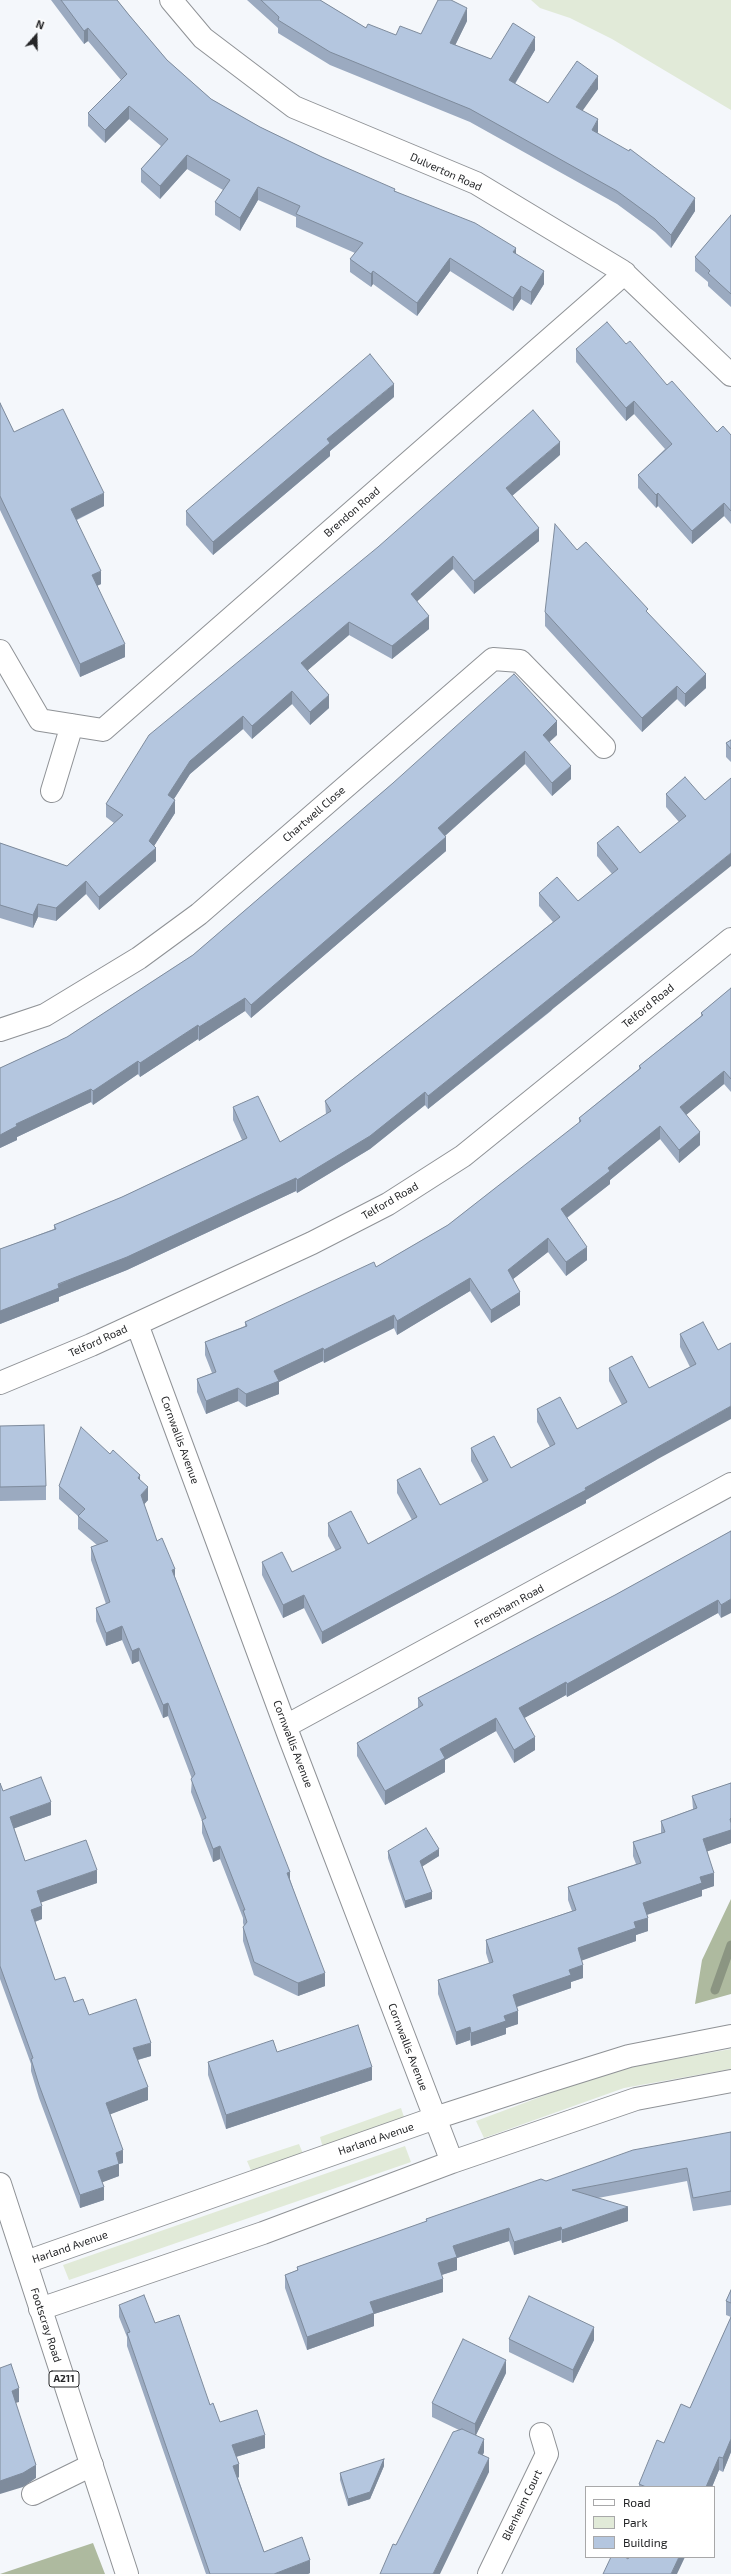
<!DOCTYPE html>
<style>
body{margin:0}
#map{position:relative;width:731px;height:2574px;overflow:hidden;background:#f4f7fb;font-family:"Exo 2",sans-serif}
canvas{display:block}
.legend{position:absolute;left:585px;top:2486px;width:130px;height:72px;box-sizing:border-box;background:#fff;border:1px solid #a8a8a9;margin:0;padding:5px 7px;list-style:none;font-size:12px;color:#252628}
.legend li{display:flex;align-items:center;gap:8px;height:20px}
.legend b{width:20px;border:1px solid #a8a8a9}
.north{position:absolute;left:16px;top:16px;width:40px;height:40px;-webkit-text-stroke:3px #fff;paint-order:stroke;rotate:20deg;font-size:11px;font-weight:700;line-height:16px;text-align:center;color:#252628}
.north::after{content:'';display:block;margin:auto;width:14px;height:18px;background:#252628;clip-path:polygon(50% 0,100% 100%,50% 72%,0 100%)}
</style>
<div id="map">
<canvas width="731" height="2574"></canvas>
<ul class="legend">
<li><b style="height:5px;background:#fff"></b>Road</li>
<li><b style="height:11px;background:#e1ead8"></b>Park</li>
<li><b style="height:11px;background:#b4c6df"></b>Building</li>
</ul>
<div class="north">N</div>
</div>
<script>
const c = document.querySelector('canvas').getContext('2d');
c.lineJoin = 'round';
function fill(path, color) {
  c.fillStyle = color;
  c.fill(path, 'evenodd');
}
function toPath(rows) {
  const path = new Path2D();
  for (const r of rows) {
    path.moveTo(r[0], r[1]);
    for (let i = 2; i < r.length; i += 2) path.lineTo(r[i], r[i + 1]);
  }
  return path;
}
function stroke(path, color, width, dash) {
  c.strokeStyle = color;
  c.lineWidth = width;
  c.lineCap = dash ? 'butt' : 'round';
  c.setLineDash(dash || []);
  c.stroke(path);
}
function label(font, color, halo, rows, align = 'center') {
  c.font = font + ' "Exo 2",sans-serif';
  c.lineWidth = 3.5;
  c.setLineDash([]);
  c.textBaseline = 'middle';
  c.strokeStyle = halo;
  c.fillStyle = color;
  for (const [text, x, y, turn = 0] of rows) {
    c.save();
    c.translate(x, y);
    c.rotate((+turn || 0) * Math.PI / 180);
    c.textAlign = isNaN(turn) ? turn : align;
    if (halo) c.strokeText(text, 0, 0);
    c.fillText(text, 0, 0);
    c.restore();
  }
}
fill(toPath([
 [531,0,731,0,731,110,612,39,570,18,540,8],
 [731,2049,731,2069,624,2088,484,2138,476,2121,583,2081,634,2066],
 [401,2108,405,2120,323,2148,320,2137],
 [299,2144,304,2156,253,2175,247,2161],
 [405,2146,411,2162,69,2280,63,2265]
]), '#e1ead8');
fill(toPath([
 [731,1899,731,1994,695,2004,702,1960],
 [93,2543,105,2574,0,2574]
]), '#aeba9f');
stroke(toPath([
 [715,1990,731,1945]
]), '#8b9582', 9);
const street = toPath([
 [171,0,203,38,294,107,476,183,622,271,731,375],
 [0,651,40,720,103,730,625,273],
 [52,791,72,725],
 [0,1030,45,1015,139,958,199,914,493,659,520,661,604,747],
 [137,1324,289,1736,452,2162],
 [0,1383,91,1345,312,1243,388,1204,463,1156,731,939],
 [286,1726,731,1484],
 [26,2262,435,2118,546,2082,629,2056,731,2036],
 [40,2309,263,2233,452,2162,636,2099,731,2081],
 [33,2494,92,2465],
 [489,2574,547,2454,541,2434]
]);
const primary = toPath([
 [0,2184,127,2574]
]);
stroke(street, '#8f9296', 24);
stroke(primary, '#8f9296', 24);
stroke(street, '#fff', 22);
stroke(primary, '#fff', 22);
fill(toPath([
 [51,0,117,0,129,15,167,60,211,99,260,127,322,157,395,191,516,254,544,284,531,305,521,299,513,311,450,271,417,316,373,284,371,287,350,272,350,259,355,253,296,227,296,217,258,200,240,231,215,215,215,202,223,190,187,169,160,199,141,182,141,169,161,146,129,119,105,143,88,126,88,113,121,80,88,41,84,44],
 [247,0,320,0,366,28,396,35,421,34,467,21,455,45,491,59,535,50,515,84,548,103,598,89,582,110,598,132,597,133,695,211,671,248,655,232,617,204,470,122,330,65,278,33,278,28],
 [731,215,731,307,708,286,708,282,695,271,695,257],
 [626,344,667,385,717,432,731,435,731,524,724,516,692,544,658,506,656,508,638,488,638,475,665,449,634,414,626,421,576,362,576,349],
 [394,397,330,451,330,456,213,555,186,525,186,511],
 [0,403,14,432,104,506,77,520,101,584,97,586,125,657,80,677,0,510],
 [560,455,512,496,539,541,474,594,453,569,417,601,429,629,392,659,349,635,308,670,329,708,310,725,292,704,252,739,243,729,190,774,174,799,175,813,154,846,156,861,99,910,86,894,56,921,38,917,33,928,0,918,0,843,67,866,114,823,106,817,106,804],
 [577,550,648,613,706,688,685,707,677,699,642,732,545,626,545,612],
 [557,735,549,742,571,779,552,796,525,764,445,836,446,851,251,1018,245,1011,199,1041,198,1039,140,1077,138,1074,93,1105,91,1102,17,1137,17,1140,0,1148,0,1068,67,1037,193,955,393,783],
 [731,740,731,762,726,757,726,743],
 [666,794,705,800,551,1011,428,1109,425,1105,370,1149,297,1193,296,1191,127,1270,59,1297,59,1301,0,1324,0,1249,54,1229,54,1225,122,1197,242,1140,233,1120,233,1107,280,1142,326,1115,325,1101,553,922,539,906,539,893,578,901,612,874,597,856,597,843,640,853,679,822,666,807],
 [731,988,731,1092,724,1084,686,1115,700,1145,679,1163,660,1139,610,1180,610,1184,567,1218,587,1260,566,1276,548,1252,513,1279,520,1305,491,1323,470,1291,397,1335,394,1328,324,1363,323,1361,279,1382,279,1394,246,1407,238,1401,206,1414,197,1392,197,1379,212,1373,205,1355,205,1342,245,1326,245,1322,376,1267,448,1225,579,1123,579,1118,639,1069,639,1066,701,1016,701,1013],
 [680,1334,718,1350,656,1460,586,1500,586,1503,322,1644,304,1608,283,1618,262,1575,262,1562,292,1572,336,1551,328,1536,328,1523,368,1544,412,1520,397,1493,397,1480,440,1505,483,1483,471,1461,471,1448,511,1468,550,1447,537,1422,537,1409,577,1429,622,1405,609,1381,609,1368,649,1388,690,1367,680,1347],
 [0,1426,46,1486,46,1500,0,1501],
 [140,1481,148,1500,144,1504,157,1541,175,1577,290,1879,325,1986,298,1996,254,1975,243,1941,243,1927,244,1926,243,1923,243,1918,220,1859,213,1862,202,1833,202,1821,191,1792,192,1779,168,1716,163,1718,139,1661,132,1664,122,1640,106,1646,96,1621,96,1608,106,1604,91,1560,91,1547,97,1545,78,1529,78,1516,59,1499,59,1486],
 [731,1531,721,1618,718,1613,567,1697,566,1695,524,1718,535,1750,514,1763,496,1731,445,1760,445,1772,385,1805,357,1756,357,1743,418,1708,418,1698,615,1595],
 [0,1783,3,1791,51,1815,14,1828,25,1861,97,1883,41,1902,42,1919,35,1922,55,1980,74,2002,89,2015,151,2056,138,2060,148,2100,110,2114,123,2163,119,2164,119,2176,102,2182,104,2200,80,2208,39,2098,31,2071,31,2064,0,1979],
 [731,1783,731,1843,707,1851,714,1886,702,1890,702,1896,647,1915,648,1931,636,1935,636,1941,582,1960,583,1978,571,1982,571,1988,517,2007,518,2024,506,2028,506,2034,471,2046,470,2040,456,2045,438,1994,438,1980,489,1963,486,1953,486,1940,572,1911,568,1900,568,1887,636,1864,633,1856,633,1842,661,1833,661,1821,693,1809,692,1796],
 [388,1851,439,1856,422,1866,432,1899,405,1908,388,1858],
 [208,2062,372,2080,226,2129,208,2075],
 [731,2132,731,2205,693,2211,687,2181,598,2198,628,2221,562,2243,561,2240,514,2255,509,2241,457,2258,457,2270,442,2275,443,2292,374,2314,374,2326,307,2350,285,2288,285,2275,297,2270,297,2267,426,2222,426,2219,546,2181],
 [731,2290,731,2452,723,2472,719,2470,712,2487,639,2487,639,2484,664,2443,690,2408,731,2317,726,2315,726,2301],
 [119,2305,155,2323,210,2405,220,2422,265,2448,236,2457,239,2477,238,2478,264,2552,310,2573,308,2574,206,2574,127,2346,127,2337,119,2317],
 [509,2339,594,2340,573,2383,509,2352],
 [506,2373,476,2435,484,2452,483,2455,489,2472,396,2545,459,2430,432,2417,432,2403],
 [384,2466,370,2499,348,2506,340,2480,340,2473]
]), '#9baac0');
fill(toPath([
 [467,8,467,21,450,56,450,43],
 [88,28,88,41,84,44,84,31],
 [535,37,535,50,509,93,509,80],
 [598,76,598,89,576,120,576,107],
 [129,106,129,119,105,143,105,130],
 [598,119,598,132,592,143,592,130],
 [187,155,187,169,160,199,160,186],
 [258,187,258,200,240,231,240,218],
 [695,198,695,211,671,248,671,235],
 [516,248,516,261,513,252],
 [450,258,450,271,417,316,417,303],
 [373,271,373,284,371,287,371,274],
 [544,271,544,284,531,305,531,292],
 [521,286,521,299,513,311,513,298],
 [394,384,394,397,330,451,330,456,213,555,213,542,327,439],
 [634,401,634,414,626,421,626,408],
 [560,442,560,455,506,501,506,488],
 [104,493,104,506,71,522,71,509],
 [658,493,658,506,656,508,656,495],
 [724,503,724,516,692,544,692,531],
 [539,528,539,541,474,594,474,581],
 [453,556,453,569,411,607,411,594],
 [101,571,101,584,92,588,92,575],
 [429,616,429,629,392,659,392,646],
 [349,622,349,635,301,676,301,663],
 [125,644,125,657,80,677,80,664],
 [706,674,706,688,685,707,685,694],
 [677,686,677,699,642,732,642,718],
 [292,691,292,704,252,739,252,726],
 [329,695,329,708,310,725,310,712],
 [243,716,243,729,190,774,168,808,168,795,190,761],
 [557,721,557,735,543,748,543,735],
 [525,751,525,764,438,842,438,828],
 [571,766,571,779,552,796,552,783],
 [175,800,175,813,149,854,149,841],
 [446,837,446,851,251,1018,251,1005],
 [156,848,156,861,99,910,99,897],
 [731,853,731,866,428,1109,428,1096],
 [86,881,86,894,56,921,56,908],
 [38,904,38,917,33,928,33,915],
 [245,998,245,1011,199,1041,199,1027],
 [198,1025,198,1039,140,1077,140,1063],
 [138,1061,138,1074,93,1105,93,1091],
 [724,1071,724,1084,680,1120,680,1107],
 [91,1089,91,1102,17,1137,17,1140,0,1148,0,1135,16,1124],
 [425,1092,425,1105,370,1149,297,1193,297,1180],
 [660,1126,660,1139,610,1180,610,1184,561,1222,561,1209,608,1168],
 [700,1132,700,1145,679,1163,679,1150],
 [296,1178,296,1191,127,1270,59,1297,59,1301,0,1324,0,1311],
 [548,1238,548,1252,508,1283,508,1270],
 [587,1247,587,1260,566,1276,566,1262],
 [470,1278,470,1291,397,1335,397,1321],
 [520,1292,520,1305,491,1323,491,1310],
 [394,1315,394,1328,324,1363,324,1350],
 [323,1348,323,1361,279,1382,279,1394,246,1407,246,1394,274,1371],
 [238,1388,238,1401,206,1414,206,1401],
 [731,1406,731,1419,656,1460,586,1500,586,1503,322,1644,322,1632,585,1488,656,1448],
 [140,1475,140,1488,138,1478],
 [148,1487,148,1500,141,1508,141,1495],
 [175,1569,175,1582,172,1570],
 [304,1595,304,1608,283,1618,283,1605],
 [731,1599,731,1613,721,1618,721,1605],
 [718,1600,718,1613,567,1697,567,1684],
 [122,1626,122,1640,106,1646,106,1633],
 [139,1648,139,1661,132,1664,132,1651],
 [566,1682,566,1695,519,1721,519,1708],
 [168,1703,168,1716,163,1718,163,1705],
 [496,1718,496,1731,445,1760,445,1772,385,1805,385,1791,440,1749],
 [535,1737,535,1750,514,1763,514,1750],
 [51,1802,51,1815,10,1830,10,1817],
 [731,1818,731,1843,703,1853,703,1839],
 [220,1846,220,1859,213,1862,213,1849],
 [439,1849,439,1856,420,1868,420,1861],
 [97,1870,97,1883,37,1904,37,1891],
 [290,1872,290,1886,287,1873],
 [714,1873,714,1886,702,1890,702,1896,643,1916,643,1903,700,1877],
 [432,1892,432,1899,405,1908,405,1901],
 [42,1906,42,1919,31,1923,31,1910],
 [648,1918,648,1931,636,1935,636,1941,578,1962,578,1948,634,1922],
 [583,1965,583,1978,571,1982,571,1988,513,2008,513,1995,569,1970],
 [325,1973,325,1986,298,1996,298,1983],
 [518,2011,518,2024,506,2028,506,2034,471,2046,471,2033,504,2016],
 [470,2027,470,2040,456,2045,456,2032],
 [151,2043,151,2056,133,2061,133,2048],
 [372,2067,372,2080,226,2129,226,2115],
 [148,2087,148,2100,106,2116,106,2103],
 [123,2150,123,2163,119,2164,119,2176,98,2184,98,2171,116,2153],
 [104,2187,104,2200,80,2208,80,2195],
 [628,2207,628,2221,562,2243,562,2230],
 [561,2227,561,2240,514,2255,514,2242],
 [509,2228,509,2241,457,2258,457,2270,438,2276,438,2263,453,2246],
 [443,2279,443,2292,374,2314,374,2326,307,2350,307,2337,370,2302],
 [594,2327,594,2340,573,2383,573,2370],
 [506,2360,506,2373,475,2437,475,2424],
 [19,2388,19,2402,12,2404,12,2391],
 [265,2435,265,2448,232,2458,232,2445],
 [484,2439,484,2452,478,2466,478,2453],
 [731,2439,731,2452,723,2472,723,2458],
 [719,2457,719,2470,712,2487,706,2487],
 [489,2458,489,2472,440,2574,433,2574],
 [384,2459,384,2466,370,2499,348,2506,348,2499],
 [239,2464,239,2477,233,2479,233,2466],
 [36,2465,36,2478,23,2487,0,2494,0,2481],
 [679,2557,685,2557,677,2574,671,2574],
 [310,2560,310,2573,308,2574,274,2574]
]), '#7e8b9c');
const building = toPath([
 [61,0,117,0,129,15,167,60,211,99,260,127,322,157,395,189,394,191,475,223,516,248,513,252,544,271,531,292,521,286,513,298,450,258,417,303,373,271,371,274,350,259,363,243,296,214,300,206,258,187,240,218,215,202,230,180,187,155,160,186,141,169,168,139,129,106,105,130,88,113,127,74,88,28,84,31,61,0],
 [261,0,320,0,366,28,368,24,396,35,400,26,421,34,438,0,451,0,467,8,450,43,491,59,513,23,535,37,509,80,548,103,577,61,598,76,576,107,598,119,592,130,629,151,630,149,695,198,671,235,655,219,617,191,470,109,330,52,278,20,279,17,261,0],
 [731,215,731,294,708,273,710,271,695,257,731,215],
 [607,322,626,344,630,341,667,385,672,381,717,432,723,426,731,435,731,511,724,503,692,531,658,493,656,495,638,475,672,444,634,401,626,408,576,349,607,322],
 [370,354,394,384,327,439,330,443,213,542,186,511,370,354],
 [0,403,14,432,63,409,104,493,71,509,101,571,92,575,125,644,80,664,0,496,0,403],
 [533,410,560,442,506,488,539,528,474,581,453,556,411,594,429,616,392,646,349,622,301,663,329,695,310,712,292,691,252,726,243,716,190,761,168,795,175,800,149,841,156,848,99,897,86,881,56,908,38,904,33,915,0,905,0,843,67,866,123,815,106,804,149,735,378,547,533,410],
 [555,524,577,550,586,542,648,609,646,611,706,674,685,694,677,686,642,718,545,612,555,524],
 [514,674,557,721,543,735,571,766,552,783,525,751,438,828,446,837,251,1005,245,998,199,1027,198,1025,140,1063,138,1061,93,1091,91,1089,16,1124,17,1126,0,1135,0,1068,67,1037,193,955,393,783,514,674],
 [731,740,731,749,726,743,731,740],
 [685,777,705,800,731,778,731,853,428,1096,425,1092,370,1136,297,1180,296,1178,127,1257,58,1284,59,1288,0,1311,0,1249,56,1229,54,1225,122,1197,247,1138,233,1107,258,1096,280,1142,331,1111,325,1101,560,917,539,893,557,877,578,901,618,869,597,843,618,826,640,853,686,816,666,794,685,777],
 [731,988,731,1079,724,1071,680,1107,700,1132,679,1150,660,1126,608,1168,610,1171,561,1209,587,1247,566,1262,548,1238,508,1270,520,1292,491,1310,470,1278,397,1321,394,1315,324,1350,323,1348,274,1371,279,1381,246,1394,238,1388,206,1401,197,1379,216,1372,205,1342,247,1326,245,1322,374,1262,376,1267,448,1225,581,1121,579,1118,641,1068,639,1066,703,1015,701,1013,731,988],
 [703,1322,718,1350,731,1343,731,1406,656,1448,585,1488,586,1490,322,1632,304,1595,283,1605,262,1562,282,1552,292,1572,341,1548,328,1523,351,1511,368,1544,417,1517,397,1480,420,1468,440,1505,488,1480,471,1448,494,1436,511,1468,555,1444,537,1409,560,1397,577,1429,627,1402,609,1368,632,1356,649,1388,696,1364,680,1334,703,1322],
 [44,1425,46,1486,0,1487,0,1426,44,1425],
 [81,1427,110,1454,113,1450,140,1475,138,1478,148,1487,141,1495,157,1541,162,1538,175,1569,172,1570,290,1872,287,1873,325,1973,298,1983,254,1962,243,1927,247,1922,243,1910,245,1910,220,1846,213,1849,202,1820,206,1818,191,1779,195,1774,168,1703,163,1705,139,1648,132,1651,122,1626,106,1633,96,1608,110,1602,91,1547,108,1541,78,1516,85,1509,59,1486,81,1427],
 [731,1531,731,1599,721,1605,718,1600,567,1684,566,1682,519,1708,535,1737,514,1750,496,1718,440,1749,445,1758,385,1791,357,1743,423,1705,418,1698,615,1595,731,1531],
 [41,1777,51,1802,10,1817,25,1861,86,1840,97,1870,37,1891,42,1906,31,1910,55,1980,65,1977,74,2002,83,1999,89,2015,136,1999,151,2043,133,2048,148,2087,106,2103,123,2150,116,2153,119,2164,98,2171,104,2187,80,2195,39,2085,31,2059,33,2058,0,1966,0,1783,3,1791,41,1777],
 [731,1783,731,1818,730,1819,731,1823,731,1830,703,1839,714,1873,700,1877,702,1883,643,1903,648,1918,634,1922,636,1928,578,1948,583,1965,569,1970,571,1975,513,1995,518,2011,504,2016,506,2021,471,2033,470,2027,456,2032,438,1980,493,1962,486,1940,576,1910,568,1887,641,1863,633,1842,665,1832,661,1821,697,1808,692,1796,731,1783],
 [426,1828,439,1849,420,1861,432,1892,405,1901,388,1851,426,1828],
 [358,2025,372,2067,226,2115,208,2062,273,2040,277,2052,358,2025],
 [731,2132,731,2191,693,2198,687,2168,572,2190,628,2207,562,2230,561,2227,514,2242,509,2228,453,2246,457,2257,438,2263,443,2279,370,2302,374,2313,307,2337,285,2275,298,2270,297,2267,427,2221,426,2219,541,2179,546,2181,633,2150,731,2132],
 [731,2290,731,2303,726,2301,731,2290],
 [144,2295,155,2323,179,2315,210,2405,213,2403,220,2422,257,2410,265,2435,232,2445,239,2464,233,2466,264,2552,302,2537,310,2560,274,2574,210,2574,127,2333,130,2332,119,2305,144,2295],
 [529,2296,594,2327,573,2370,509,2339,529,2296],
 [731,2317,731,2439,723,2458,719,2457,706,2487,646,2487,639,2484,657,2440,664,2443,681,2404,690,2408,731,2317],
 [463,2339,506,2360,475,2424,432,2403,463,2339],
 [11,2364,19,2388,12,2391,36,2465,23,2473,0,2481,0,2368,11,2364],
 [462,2429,484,2439,478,2453,489,2458,433,2574,380,2574,393,2544,396,2545,453,2432,462,2429],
 [384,2459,370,2492,348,2499,340,2473,384,2459],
 [611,2557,625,2557,628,2559,629,2557,679,2557,671,2574,603,2574,611,2557]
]);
fill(building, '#b4c6df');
stroke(building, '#7e8b9c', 1);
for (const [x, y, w] of [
 [64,2379,30]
]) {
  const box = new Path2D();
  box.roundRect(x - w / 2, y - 8, w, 16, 3);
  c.fillStyle = '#fff';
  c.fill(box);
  stroke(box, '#252628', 1);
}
label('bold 10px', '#252628', null, [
 ["A211",64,2379]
]);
label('11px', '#252628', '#fff', [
 ["Dulverton Road",446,172,24],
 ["Brendon Road",352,512,-41],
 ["Chartwell Close",314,814,-41],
 ["Telford Road",648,1006,-39],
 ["Telford Road",390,1201,-30],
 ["Telford Road",98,1341,-24],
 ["Cornwallis Avenue",180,1440,70],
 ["Frensham Road",509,1606,-29],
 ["Cornwallis Avenue",293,1744,69],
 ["Cornwallis Avenue",408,2047,69],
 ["Harland Avenue",376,2139,-19],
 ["Harland Avenue",70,2247,-19],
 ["Footscray Road",46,2325,72],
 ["Blenheim Court",522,2505,-64]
]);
</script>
